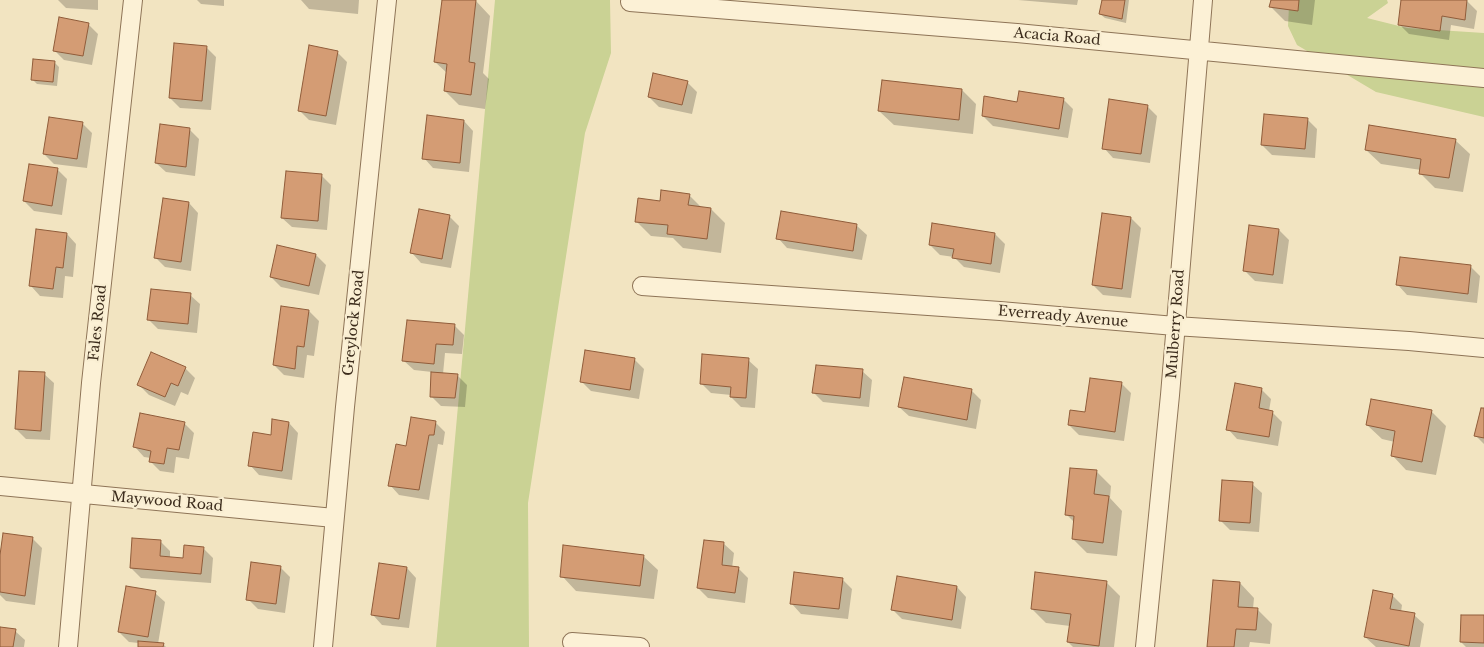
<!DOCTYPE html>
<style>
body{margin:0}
canvas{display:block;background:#f2e4c1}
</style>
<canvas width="1484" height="647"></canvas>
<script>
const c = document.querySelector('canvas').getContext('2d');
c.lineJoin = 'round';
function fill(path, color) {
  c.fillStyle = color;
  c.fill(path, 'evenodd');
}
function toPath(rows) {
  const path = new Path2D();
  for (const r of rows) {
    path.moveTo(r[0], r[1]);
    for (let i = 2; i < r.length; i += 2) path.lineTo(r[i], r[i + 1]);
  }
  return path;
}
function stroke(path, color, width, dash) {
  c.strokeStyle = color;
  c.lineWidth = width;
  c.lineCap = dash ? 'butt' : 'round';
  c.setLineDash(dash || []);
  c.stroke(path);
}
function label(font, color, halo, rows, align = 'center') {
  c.font = font + ' "Libre Baskerville",serif';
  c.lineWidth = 4.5;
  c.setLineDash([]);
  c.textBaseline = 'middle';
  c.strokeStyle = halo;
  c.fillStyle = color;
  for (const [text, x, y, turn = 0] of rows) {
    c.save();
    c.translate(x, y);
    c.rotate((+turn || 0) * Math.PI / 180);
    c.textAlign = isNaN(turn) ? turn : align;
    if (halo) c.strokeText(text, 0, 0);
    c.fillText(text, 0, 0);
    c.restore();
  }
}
fill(toPath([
 [495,0,610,0,611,53,585,133,528,503,529,647,436,647],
 [1299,0,1387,0,1388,3,1367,18,1407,28,1484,33,1484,117,1376,92,1297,45,1288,26,1289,5]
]), '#cad294');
fill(toPath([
 [58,0,98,0,98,10,66,8],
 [197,0,224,0,224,6,201,4],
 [301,0,359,0,358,14,309,9],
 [443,0,476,1,490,16,483,73,489,79,485,109,459,105,445,91,447,73,435,62],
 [1018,0,1078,0,1077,5],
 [1103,0,1129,0,1126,23,1105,18,1100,14],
 [1272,0,1315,0,1312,25,1285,21,1271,7],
 [1402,0,1467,1,1477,11,1474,29,1451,25,1449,40,1409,34,1399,24],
 [88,24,98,34,92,65,64,60,54,50],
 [206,47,216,57,211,110,180,108,170,98],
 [337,52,347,62,336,125,309,120,299,110],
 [54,62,59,67,57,86,37,84,32,79],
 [687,82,697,92,692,114,659,107,649,97],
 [962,90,976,104,973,134,894,125,879,111],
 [1063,99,1073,109,1068,138,993,126,983,116],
 [1147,106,1157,116,1150,163,1113,158,1104,148],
 [1307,119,1317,129,1315,158,1272,155,1262,145],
 [464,121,473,131,469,172,433,168,424,158],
 [82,123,92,133,87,168,54,164,44,154],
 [189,129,199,139,195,176,166,172,156,163],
 [1455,140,1470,154,1463,192,1435,188,1420,173,1421,170,1381,164,1366,150],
 [57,169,67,179,62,215,34,211,24,201],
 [321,175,331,185,327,230,292,227,282,218],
 [689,195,702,208,711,209,725,223,721,253,683,248,673,238,651,236,636,221,661,202],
 [189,203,198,213,191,271,165,267,155,257],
 [450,217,459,226,451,268,421,263,412,253],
 [1131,218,1141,228,1131,298,1103,295,1093,285],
 [933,224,995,234,1005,244,1000,273,964,267,954,257,940,255,930,245],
 [857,226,867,235,862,260,787,248,778,238],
 [1279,230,1289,240,1283,284,1255,281,1245,271],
 [67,234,76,244,73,277,65,276,63,298,40,296,31,286],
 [278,247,316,255,326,265,319,295,281,287,271,277],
 [1471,267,1480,276,1477,303,1407,295,1398,285],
 [190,295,200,304,197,333,158,329,148,319],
 [309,311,319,321,314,356,307,355,304,378,284,375,274,365],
 [454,325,464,335,462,354,445,353,443,374,457,375,467,385,465,407,441,406,431,396,432,372,414,370,404,361],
 [634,359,644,369,639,399,591,391,581,381],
 [748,360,758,369,755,408,741,407,731,397,731,395,711,393,701,383],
 [185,368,195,378,188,395,181,392,175,406,149,395,139,385],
 [862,371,872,380,869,407,823,402,814,393],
 [44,374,54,383,50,440,26,439,16,429],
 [1121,383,1131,393,1124,441,1079,435,1069,425,1086,414],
 [1261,389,1271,399,1269,411,1272,412,1282,422,1278,446,1237,439,1228,429],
 [971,390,981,400,976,429,909,416,899,407],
 [1484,410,1484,444,1475,435],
 [1431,411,1446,426,1436,475,1406,470,1392,455,1395,442,1382,439,1367,425],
 [435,422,445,432,443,445,438,444,429,500,399,495,390,485,407,447],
 [184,423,194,433,189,459,176,457,174,473,160,471,150,461,151,458,144,457,135,447],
 [289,423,298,433,292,480,259,475,250,465,272,436],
 [1097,472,1111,486,1110,498,1122,511,1117,556,1087,553,1073,539,1074,522,1066,514],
 [1252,484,1262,493,1259,532,1230,530,1220,520],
 [32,538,42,548,35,605,6,601,0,595,0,563],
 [160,541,170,551,170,558,184,559,203,548,213,558,211,583,141,578,131,568],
 [724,544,734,553,732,568,738,568,748,578,745,603,708,598,698,588],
 [643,556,658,570,654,599,576,591,562,576],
 [280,567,290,577,285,613,258,609,248,599],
 [407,568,416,578,409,628,382,625,373,615],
 [842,579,852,589,848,619,801,614,792,604],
 [1106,582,1120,596,1114,647,1073,647,1068,642,1070,626,1046,623,1032,609],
 [1240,583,1254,598,1253,609,1258,610,1272,624,1270,644,1250,642,1249,647,1208,647],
 [957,587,966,597,961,629,902,619,892,609],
 [155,593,165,602,158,644,163,644,166,647,139,647,139,643,129,642,119,632],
 [1392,595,1402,605,1401,612,1414,615,1424,624,1420,647,1376,647,1365,637],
 [1484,617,1484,647,1466,647,1461,642],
 [0,629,15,631,25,640,24,647,0,647]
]), '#0003');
const building = toPath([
 [442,0,476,0,469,62,475,63,471,95,444,91,447,64,434,62,442,0],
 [1102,0,1125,0,1122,19,1099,14,1102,0],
 [1271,0,1299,0,1298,11,1269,7,1271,0],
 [1401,0,1467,0,1465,20,1442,16,1440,31,1398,25,1401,0],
 [59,17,89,23,83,56,53,51,59,17],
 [174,43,207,46,202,101,169,98,174,43],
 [309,45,338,51,326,116,298,111,309,45],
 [33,59,55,61,53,82,31,80,33,59],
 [653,73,688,81,682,105,648,97,653,73],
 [882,80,962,89,959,120,878,111,882,80],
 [1019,91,1064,98,1059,129,982,116,984,96,1017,102,1019,91],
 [1109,99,1148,105,1141,154,1102,149,1109,99],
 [1264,114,1308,118,1305,149,1261,145,1264,114],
 [427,115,464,120,460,163,422,159,427,115],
 [49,117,83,122,77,159,43,154,49,117],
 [160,124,190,128,186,167,155,163,160,124],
 [1369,125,1456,139,1449,178,1419,174,1421,159,1365,150,1369,125],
 [29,164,58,168,52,206,23,201,29,164],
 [286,171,322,174,318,221,281,218,286,171],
 [661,190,690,194,688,205,711,208,707,239,667,234,668,225,635,222,638,198,660,201,661,190],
 [163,198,189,202,181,262,154,258,163,198],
 [419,209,450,215,442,259,410,253,419,209],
 [781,211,857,224,853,251,776,239,781,211],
 [1102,213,1131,217,1122,289,1092,285,1102,213],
 [932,223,995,233,991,264,952,258,954,249,929,245,932,223],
 [1249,225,1279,229,1273,275,1243,271,1249,225],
 [36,229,67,233,63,268,56,267,53,289,29,286,36,229],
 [277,245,316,254,309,286,270,277,277,245],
 [1400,257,1471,265,1468,294,1396,285,1400,257],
 [151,289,191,293,188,324,147,320,151,289],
 [281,306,309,310,304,347,297,346,295,369,273,365,281,306],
 [407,320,455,324,453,345,436,344,434,364,402,361,407,320],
 [585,350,635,358,630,390,580,382,585,350],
 [151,352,186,367,178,386,171,383,165,397,137,385,151,352],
 [702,354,749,358,746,398,730,397,731,387,700,384,702,354],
 [816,365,863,369,860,398,812,393,816,365],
 [19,371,45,372,41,431,15,429,19,371],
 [431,372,458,374,455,398,430,397,431,372],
 [904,377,972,389,967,420,898,407,904,377],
 [1090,378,1122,382,1115,432,1068,425,1070,410,1085,412,1090,378],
 [1235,383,1262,388,1259,408,1273,411,1269,437,1226,430,1235,383],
 [1371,399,1432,410,1422,462,1391,456,1395,431,1366,425,1371,399],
 [1481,408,1484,408,1484,438,1474,436,1481,408],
 [140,413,185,422,179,450,167,448,164,464,149,462,151,451,133,447,140,413],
 [411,417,436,421,434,435,429,435,419,490,388,486,396,444,406,446,411,417],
 [272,419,289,422,282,471,248,466,253,432,271,435,272,419],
 [1070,468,1097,470,1094,494,1109,496,1103,543,1072,539,1074,516,1065,515,1070,468],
 [1222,480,1253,482,1250,523,1219,521,1222,480],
 [3,533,33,537,25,596,0,592,0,555,3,533],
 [132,538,161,540,160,556,183,558,184,545,204,547,201,574,130,568,132,538],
 [704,540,724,542,722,565,739,567,735,593,697,588,704,540],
 [563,545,644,555,640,586,560,577,563,545],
 [251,562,281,566,276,604,246,600,251,562],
 [379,563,407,567,399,619,371,615,379,563],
 [794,572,843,578,839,609,790,604,794,572],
 [1035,572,1107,581,1099,646,1067,642,1071,614,1031,609,1035,572],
 [897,576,957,586,952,620,891,610,897,576],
 [1213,580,1240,582,1238,607,1258,608,1256,630,1236,629,1234,647,1207,647,1213,580],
 [126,586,156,591,148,637,118,632,126,586],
 [1373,590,1393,594,1390,609,1415,613,1409,646,1364,637,1373,590],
 [1461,615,1484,615,1484,643,1460,642,1461,615],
 [0,627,16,629,13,647,0,647,0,627],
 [138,641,164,643,163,647,138,647,138,641]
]);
fill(building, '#d49c74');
stroke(building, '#905c3a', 1);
const street = toPath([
 [630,2,1017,33,1484,78],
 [642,286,1000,311,1175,326,1409,341,1484,348],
 [0,486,334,518],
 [572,642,640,647],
 [68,647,91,383,133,0],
 [323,647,345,407,387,0],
 [1145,647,1170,395,1203,0]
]);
stroke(street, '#8e7457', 20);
stroke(street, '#fcf1d6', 18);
label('14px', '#3c2c1c', '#f9eed2', [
 ["Acacia Road",1057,37,5],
 ["Everready Avenue",1063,317,5],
 ["Fales Road",98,323,-84],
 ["Greylock Road",354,323,-84],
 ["Mulberry Road",1176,324,-86],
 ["Maywood Road",167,502,5]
]);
</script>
